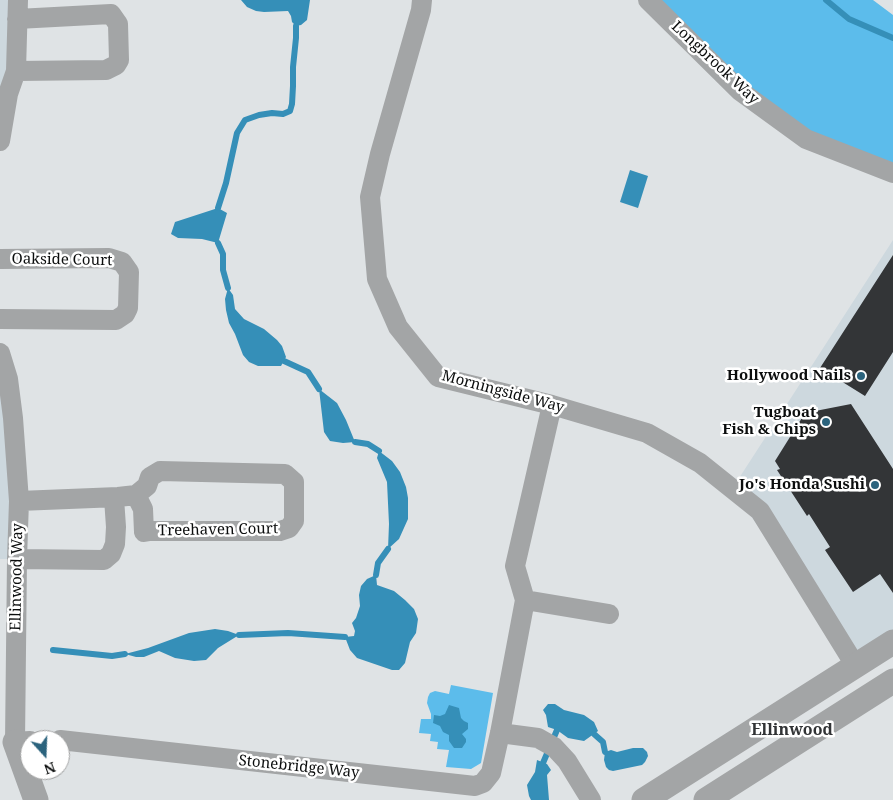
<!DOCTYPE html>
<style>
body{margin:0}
#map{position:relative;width:893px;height:800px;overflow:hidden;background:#dfe3e5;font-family:"Noto Serif",serif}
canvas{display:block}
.north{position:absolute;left:20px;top:730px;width:50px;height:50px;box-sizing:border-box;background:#fff;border:1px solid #9d9e9e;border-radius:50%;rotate:160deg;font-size:14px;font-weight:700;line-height:20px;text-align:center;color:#0b0d0d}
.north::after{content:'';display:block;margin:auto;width:18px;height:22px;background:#2b637d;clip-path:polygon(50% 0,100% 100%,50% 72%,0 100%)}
</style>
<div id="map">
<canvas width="893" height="800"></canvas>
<div class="north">N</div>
</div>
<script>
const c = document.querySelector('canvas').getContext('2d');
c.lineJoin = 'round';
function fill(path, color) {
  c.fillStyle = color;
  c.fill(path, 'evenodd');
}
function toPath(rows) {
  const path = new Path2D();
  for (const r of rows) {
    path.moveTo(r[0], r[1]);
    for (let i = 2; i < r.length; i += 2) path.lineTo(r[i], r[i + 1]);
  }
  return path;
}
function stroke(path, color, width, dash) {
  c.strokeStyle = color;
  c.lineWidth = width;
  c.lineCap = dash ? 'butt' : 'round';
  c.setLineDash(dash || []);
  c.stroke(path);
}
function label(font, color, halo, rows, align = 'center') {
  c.font = font + ' "Noto Serif",serif';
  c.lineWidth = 5;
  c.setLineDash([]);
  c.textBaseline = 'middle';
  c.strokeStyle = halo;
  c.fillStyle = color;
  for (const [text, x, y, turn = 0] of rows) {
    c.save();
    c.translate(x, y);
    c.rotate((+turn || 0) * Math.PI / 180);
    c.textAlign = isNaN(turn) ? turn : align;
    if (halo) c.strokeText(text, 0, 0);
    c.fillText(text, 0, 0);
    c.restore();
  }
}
fill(toPath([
 [0,0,18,0,0,141],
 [893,240,893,642,855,665,732,489],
 [0,353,17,559,0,559]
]), '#cdd8de');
fill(toPath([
 [648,0,873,0,893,15,893,173,806,139],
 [451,685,493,693,481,763,471,769,446,767,449,750,437,749,438,742,430,741,431,734,419,733,421,719,431,719,431,714,427,703,428,697,430,693,435,691,449,694]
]), '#5cbceb');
fill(toPath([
 [241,0,310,0,307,20,301,25,296,26,292,22,291,16,288,11,264,12,256,11,247,7],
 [630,170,648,176,638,208,620,202],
 [218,208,227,213,218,243,202,239,178,238,171,234,175,222],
 [228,288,233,295,235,309,244,319,264,329,277,340,282,346,286,357,281,366,258,366,249,362,243,355,235,334,229,323,226,310,225,299],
 [319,389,337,403,346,420,355,442,343,443,330,441,324,432],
 [379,451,392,461,400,472,406,487,408,498,408,519,399,539,388,549,389,524,387,482,377,458],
 [376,575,377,585,394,591,405,600,414,609,418,619,416,633,410,642,405,663,399,670,392,670,357,658,350,650,345,637,354,636,355,631,352,623,356,618,360,606,359,595,361,586,367,579],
 [215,629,228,631,239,635,218,648,206,660,194,661,175,658,159,651,144,657,136,657,125,654,148,648,189,633],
 [548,704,555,704,564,710,584,715,594,722,598,731,584,741,568,738,557,730,548,727,546,715,543,710],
 [449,705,459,708,461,718,464,721,468,723,468,729,462,734,466,739,466,742,462,748,454,748,449,741,449,735,443,732,440,726,433,723,434,715,440,716,445,714],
 [633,748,643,748,647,752,648,756,645,762,642,765,613,771,609,770,606,767,604,760,605,752,611,750,617,752],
 [537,760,547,764,551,770,547,775,549,800,531,800,529,796,527,785,535,772]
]), '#358fb8');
stroke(toPath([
 [826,0,849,19,893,38],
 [218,208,226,183,237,133,245,120,259,115,272,113,283,114,290,111,292,104,293,86,293,67,296,38,296,26],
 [218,243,223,254,223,270,228,288],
 [284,361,308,372,319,389],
 [355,442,368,444,379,451],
 [376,575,378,563,388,549],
 [239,635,288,633,345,637],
 [53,650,112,656,125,654],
 [594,734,603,742,605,752],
 [543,763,557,730]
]), '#358fb8', 6);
fill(toPath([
 [893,255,893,352,865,396,820,368],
 [851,404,893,469,893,593,880,574,853,592,825,550,830,547,809,514,807,516,777,470,780,469,775,461,805,413]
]), '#333537');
stroke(toPath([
 [422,0,421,10,380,154,370,197,377,279,398,327,438,377,552,405,647,433,700,463,760,511,855,665],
 [648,0,740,91,806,139,893,173],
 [16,71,106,70,116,65,119,60,118,24,111,14,17,19],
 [0,141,8,94,16,71,18,0],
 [0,259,109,258,122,262,129,272,128,308,125,314,116,320,0,319],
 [0,353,8,379,13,418,19,501,17,559,15,742,30,741],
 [19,501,118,497,136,495,147,486,150,477,160,471,285,474,294,482,294,521,289,528,280,531,150,531,144,532,143,509,136,495],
 [17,559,104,560,111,554,115,544,116,527,114,498],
 [525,600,609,614],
 [500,733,538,738,554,747,567,761,591,800],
 [60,740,475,786,483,783,491,773,500,733,525,600,515,566,552,405]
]), '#a3a5a6', 20);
stroke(toPath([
 [15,742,36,800],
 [644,800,893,642],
 [706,800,893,681]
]), '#a3a5a6', 25);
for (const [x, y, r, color] of [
 [861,376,5,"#2b637d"],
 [826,422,5,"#2b637d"],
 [875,485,5,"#2b637d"]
]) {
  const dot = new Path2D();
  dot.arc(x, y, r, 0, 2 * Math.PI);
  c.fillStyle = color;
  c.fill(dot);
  stroke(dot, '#fff', 2);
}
label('15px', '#0b0d0d', '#fff', [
 ["Longbrook Way",715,63,43],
 ["Oakside Court",62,260,1],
 ["Morningside Way",503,392,15],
 ["Treehaven Court",218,530,-1],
 ["Ellinwood Way",17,577,-89],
 ["Stonebridge Way",299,767,6]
]);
label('bold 15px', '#0b0d0d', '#fff', [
 ["Hollywood Nails",851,376],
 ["Tugboat",816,413],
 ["Fish & Chips",816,430],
 ["Jo's Honda Sushi",865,485]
], 'right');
label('bold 16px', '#313335', '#fff', [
 ["Ellinwood",792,730]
]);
</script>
